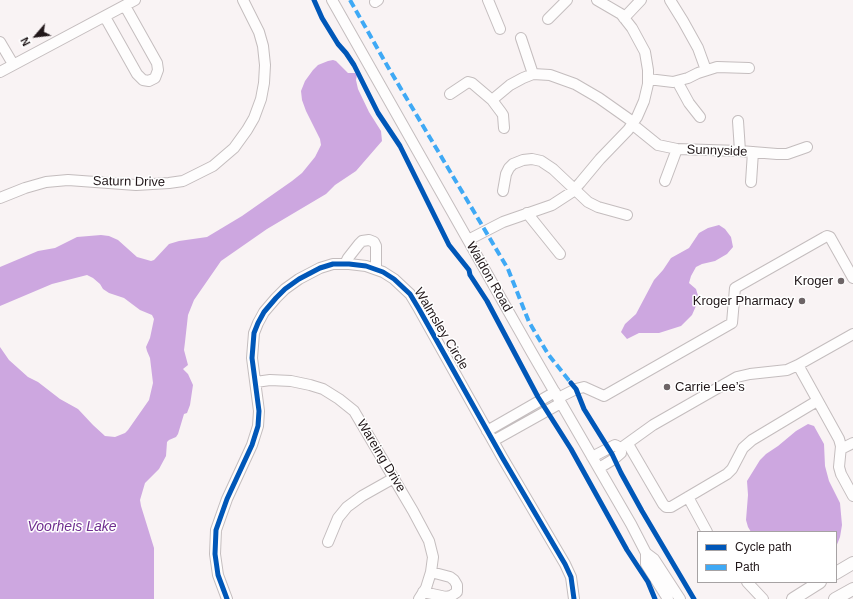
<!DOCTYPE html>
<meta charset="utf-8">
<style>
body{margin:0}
#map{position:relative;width:853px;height:599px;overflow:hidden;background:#f9f3f4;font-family:Arial,sans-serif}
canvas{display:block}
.legend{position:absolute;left:697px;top:531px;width:140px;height:52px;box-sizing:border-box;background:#fff;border:1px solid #a6a2a3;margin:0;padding:5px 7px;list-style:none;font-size:12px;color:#211719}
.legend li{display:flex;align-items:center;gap:8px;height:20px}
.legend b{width:20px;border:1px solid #a6a2a3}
.north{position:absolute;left:16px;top:16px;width:40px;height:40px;-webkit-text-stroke:3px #fff;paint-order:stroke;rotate:242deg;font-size:11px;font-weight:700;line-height:16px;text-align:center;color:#211719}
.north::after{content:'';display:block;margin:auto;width:14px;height:18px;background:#211719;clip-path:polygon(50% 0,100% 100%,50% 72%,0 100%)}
</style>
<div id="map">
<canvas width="853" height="599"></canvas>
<ul class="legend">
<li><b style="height:5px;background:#0057b8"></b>Cycle path</li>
<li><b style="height:5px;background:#3fa9f5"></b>Path</li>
</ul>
<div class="north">N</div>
</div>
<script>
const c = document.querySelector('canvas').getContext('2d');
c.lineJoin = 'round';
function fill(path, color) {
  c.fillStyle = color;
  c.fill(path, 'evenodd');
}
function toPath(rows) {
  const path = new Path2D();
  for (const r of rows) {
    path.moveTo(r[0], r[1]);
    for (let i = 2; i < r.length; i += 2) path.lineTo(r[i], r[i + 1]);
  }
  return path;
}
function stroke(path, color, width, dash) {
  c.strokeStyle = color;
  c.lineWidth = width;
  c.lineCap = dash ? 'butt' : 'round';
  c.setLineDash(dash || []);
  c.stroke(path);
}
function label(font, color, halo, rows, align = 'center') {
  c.font = font + ' Arial,sans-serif';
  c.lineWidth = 3;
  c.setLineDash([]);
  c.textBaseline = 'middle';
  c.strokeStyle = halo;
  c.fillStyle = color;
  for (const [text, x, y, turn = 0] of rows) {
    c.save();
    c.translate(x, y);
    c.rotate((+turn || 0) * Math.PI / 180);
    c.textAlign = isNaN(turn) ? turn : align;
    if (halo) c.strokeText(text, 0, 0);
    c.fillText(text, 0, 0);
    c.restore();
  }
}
fill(toPath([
 [333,60,336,61,348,73,355,73,357,75,356,80,358,89,369,112,381,131,382,141,356,171,335,185,326,194,267,229,221,261,194,300,188,315,185,342,184,350,188,365,183,369,188,374,193,385,190,405,187,413,184,414,178,434,176,437,169,440,167,442,166,456,159,469,145,483,140,500,141,506,154,548,154,599,0,599,0,347,9,360,28,377,38,382,60,399,78,409,93,425,105,436,115,437,125,433,128,430,149,400,153,383,150,358,147,351,146,347,150,338,154,319,152,315,140,310,124,298,109,293,103,289,100,284,93,278,87,275,52,284,0,306,0,267,38,251,55,248,77,237,101,235,109,236,118,240,137,257,151,261,154,260,169,244,179,241,207,237,242,216,292,181,302,173,315,157,321,145,320,139,306,111,302,100,301,91,305,81,313,70,318,65,328,61],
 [719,225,725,229,731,237,733,247,727,254,715,261,702,264,696,267,691,276,689,283,696,289,699,299,692,315,681,326,659,333,639,333,627,339,621,332,625,324,636,314,654,280,663,270,671,258,689,248,699,233,708,228],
 [808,424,814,426,824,444,825,466,829,481,840,503,842,525,840,537,836,547,836,532,751,532,748,527,746,520,748,495,747,481,760,460,766,454,778,446,796,431]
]), '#cda7e0');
const minor = toPath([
 [332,0,532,353,631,524,646,553,646,564,668,599],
 [488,0,500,29],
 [670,0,683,21,698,48,706,70],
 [375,2,378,0],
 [105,17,137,74,143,80,149,81,155,78,158,70,157,63,125,6],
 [624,18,641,0],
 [548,19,567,0],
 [521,38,533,74],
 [0,42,13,64],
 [0,72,135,0],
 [648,79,673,82,688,78,698,73,717,67,749,68],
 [677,81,689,103,700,117],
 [450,94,468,82,472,83,492,100,501,112,503,115,504,128],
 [492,100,510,85,523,78,533,74,550,75,575,84,599,98,633,122],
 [738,121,740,151],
 [632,124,658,145,677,149,740,151,777,154,787,154,807,147],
 [665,181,677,149],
 [751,182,753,152],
 [503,191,506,174,509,168,513,164,523,160,532,159,541,161,553,169,588,202,598,207,627,215],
 [0,198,25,188,46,182,68,180,136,185,169,183,183,181,213,166,234,148,247,130,254,118,261,99,264,83,265,65,263,46,259,32,243,0],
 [527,213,560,254],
 [468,240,503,222,552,205,572,192,580,183,600,159,628,130,637,117,644,101,648,84,648,70,645,52,632,28,621,14,597,0],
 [345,264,348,258,359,244,362,241,369,240,374,242,376,246,376,269],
 [798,365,853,334],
 [256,382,270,380,291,381,310,385,323,389,339,399,354,411,413,511,429,541,433,557,431,572,426,588,419,599],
 [558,398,576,389,584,387,604,396,732,323,735,288,825,237,827,236,830,237,853,278],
 [487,431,555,392],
 [493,441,561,403],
 [628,444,663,504,666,507,671,507,727,474,732,469,743,448,752,440,817,401],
 [621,448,653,425,737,377,750,374,787,370,798,365,839,439,841,446,839,467,841,474,853,496],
 [841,449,853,443],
 [592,457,615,445,621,448,621,453,614,459,599,468],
 [688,497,707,532],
 [328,542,338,518,347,507,362,496,394,478],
 [646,553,654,559,680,599],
 [747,582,763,599],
 [423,592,446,597,451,596,457,592,457,585,454,580,450,577,431,572],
 [227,599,218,575,215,554,216,530,227,499,252,445,258,426,259,411,252,358,254,333,258,323,264,312,276,298,285,289,299,279,320,268,333,264,349,264,366,266,383,272,394,279,410,294,419,309,502,457,565,564,571,577,574,599]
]);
const major = toPath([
 [836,573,853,563],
 [793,599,820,582],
 [835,599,853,589]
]);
stroke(minor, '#c4bdbe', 12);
stroke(major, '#c4bdbe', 14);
stroke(minor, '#fefdfd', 10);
stroke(major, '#fefdfd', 12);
stroke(toPath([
 [350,0,388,67,508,269,529,322,548,354,571,383]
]), '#3fa9f5', 4, [8, 4]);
stroke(toPath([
 [314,0,322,18,338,44,346,53,354,65,378,113,400,146,449,245,469,270,470,275,487,301,538,397,571,449,627,550,648,582,655,599],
 [571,383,576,389,584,409,612,454,621,473,642,511,694,599],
 [227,599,218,575,215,554,216,530,227,499,252,445,258,426,259,411,252,358,254,333,258,323,264,312,276,298,285,289,299,279,320,268,333,264,349,264,366,266,383,272,394,279,410,294,419,309,502,457,565,564,571,577,574,599]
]), '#0057b8', 5);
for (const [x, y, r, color] of [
 [841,281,4,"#6d6466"],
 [802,301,4,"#6d6466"],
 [667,387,4,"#6d6466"]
]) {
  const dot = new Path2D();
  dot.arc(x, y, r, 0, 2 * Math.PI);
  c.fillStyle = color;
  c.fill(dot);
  stroke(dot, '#fff', 1.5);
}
label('13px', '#211719', '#fff', [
 ["Sunnyside",717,151,2],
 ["Saturn Drive",129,182,1],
 ["Waldon Road",489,277,60],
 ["Walmsley Circle",441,329,59],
 ["Wareing Drive",381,456,59]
]);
label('13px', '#211719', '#fff', [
 ["Kroger",833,281],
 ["Kroger Pharmacy",794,301],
 ["Carrie Lee’s",675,387,"left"]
], 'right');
label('italic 14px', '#6f2e8f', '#fff', [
 ["Voorheis Lake",72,527]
]);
</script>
